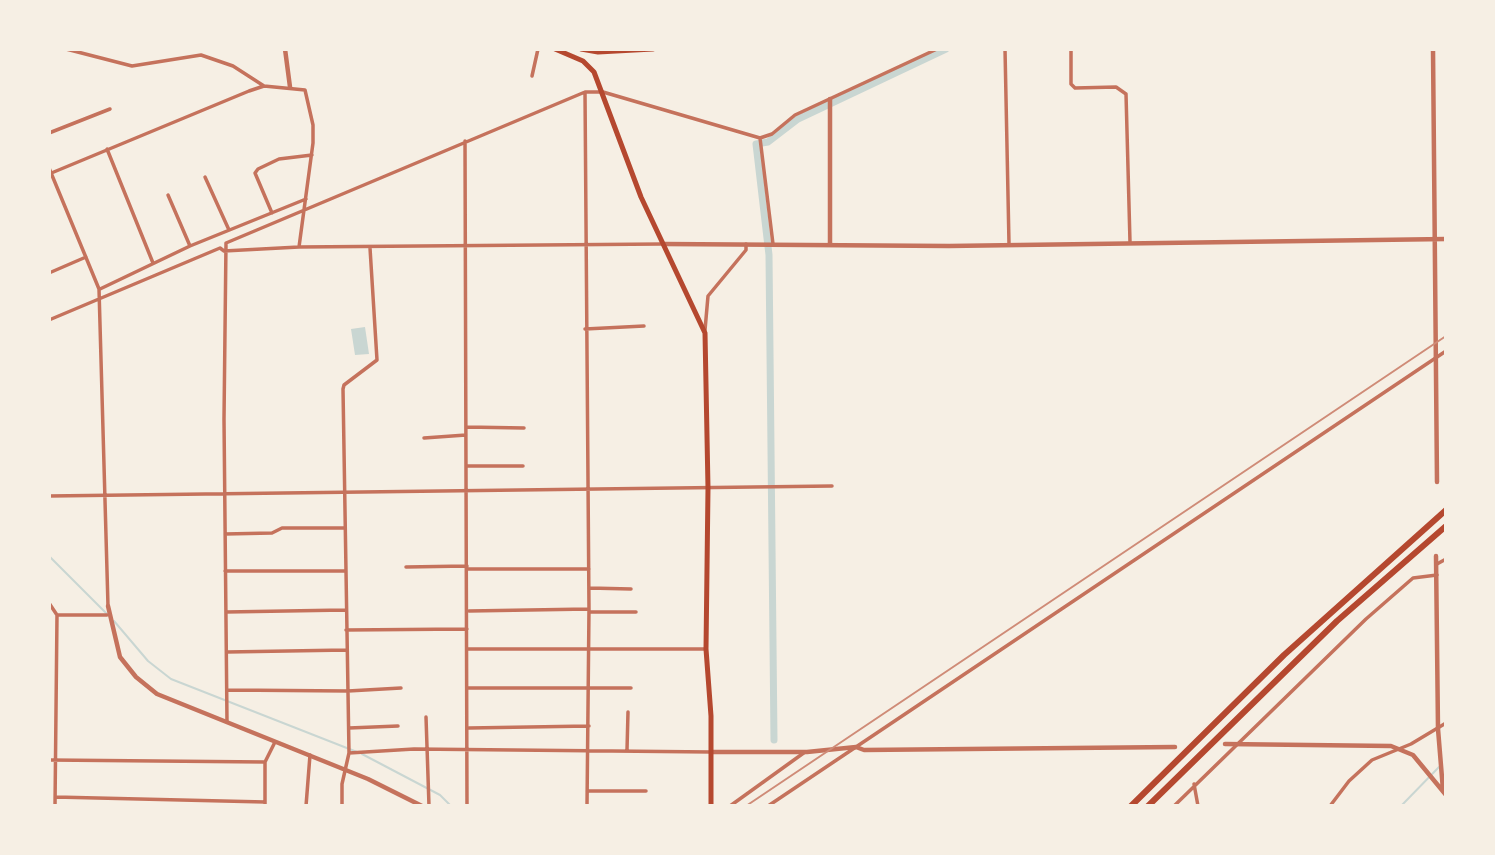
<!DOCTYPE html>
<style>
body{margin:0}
#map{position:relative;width:1495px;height:855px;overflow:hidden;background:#f6efe4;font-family:Helvetica,sans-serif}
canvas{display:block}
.frame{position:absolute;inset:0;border:51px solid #f6efe4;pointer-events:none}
</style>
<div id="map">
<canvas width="1495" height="855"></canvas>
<div class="frame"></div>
</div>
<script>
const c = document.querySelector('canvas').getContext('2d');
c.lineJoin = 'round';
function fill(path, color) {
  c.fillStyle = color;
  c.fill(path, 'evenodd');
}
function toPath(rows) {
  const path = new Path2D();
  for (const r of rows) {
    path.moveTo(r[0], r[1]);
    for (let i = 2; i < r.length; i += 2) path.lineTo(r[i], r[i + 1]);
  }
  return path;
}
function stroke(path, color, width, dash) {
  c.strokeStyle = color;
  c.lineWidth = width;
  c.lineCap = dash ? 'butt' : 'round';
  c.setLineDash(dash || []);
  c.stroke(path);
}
fill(toPath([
 [365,327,369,354,355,355,351,329]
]), '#c9d6d2');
stroke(toPath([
 [49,556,108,615],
 [114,621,148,661,171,679,357,752],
 [362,754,440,795,451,806],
 [1401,806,1439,767]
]), '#c9d6d2', 2);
stroke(toPath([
 [774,740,769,255,756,144,768,142,798,119,946,49]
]), '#c9d6d2', 7);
stroke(toPath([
 [66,49,132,66,201,55,233,66,264,86],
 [1005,49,1009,244],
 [1071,49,1071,84,1075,88,1116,87,1126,94,1130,242],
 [532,76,538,49],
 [585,92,589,609,587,806],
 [49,133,110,109],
 [760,138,773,244],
 [465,141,467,806],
 [107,149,153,263],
 [49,168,99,289,108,606],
 [49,174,249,91,264,86,305,90,313,125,313,143,299,247],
 [205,177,229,230],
 [168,195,190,246],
 [272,213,255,173,258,169,279,159,312,155],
 [49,273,86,257],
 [100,289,190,246,306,199],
 [49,320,220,248,224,251,299,247,662,244],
 [585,329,644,326],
 [705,330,708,296,746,250,746,244],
 [466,427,524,428],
 [424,438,466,435],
 [467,466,523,466],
 [49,496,832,486],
 [225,534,272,533,282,528,344,528],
 [1437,564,1446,559],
 [406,567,467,566],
 [467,569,589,569],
 [225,571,345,571],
 [589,588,631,589],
 [49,603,57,615,55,806],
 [469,611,589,609],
 [226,612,345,610],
 [589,612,636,612],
 [57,615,107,615],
 [346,630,467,629],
 [467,649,706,649],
 [227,652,347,650],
 [468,688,631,688],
 [227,690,348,691,401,688],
 [426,717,429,806],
 [227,722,224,419,226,243,585,92,603,92,760,138,772,134,795,115,937,49],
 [349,728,398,726],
 [469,728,589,726],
 [627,750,628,712],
 [349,753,414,749,711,752],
 [49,760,265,762],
 [1194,784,1198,806],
 [587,791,646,791],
 [55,797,265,802],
 [265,806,265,762,275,742],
 [306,806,310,755],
 [342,806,342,784,349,753,343,389,344,385,377,360,370,248],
 [730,806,805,752],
 [768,806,1446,351],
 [1174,806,1366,619,1413,578,1437,575],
 [1330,806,1349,781,1372,760,1411,744,1446,723]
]), '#c5725c', 3.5);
stroke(toPath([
 [285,49,290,87],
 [1433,49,1437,482],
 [830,99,830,243],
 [664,244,949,246,1446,239],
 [1436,556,1438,729,1443,790],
 [108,606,120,657,136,677,157,694,368,779,422,806],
 [1225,744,1391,746,1413,755,1446,795],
 [711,752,807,752,856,747,864,750,1175,747]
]), '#c5725c', 4.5);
stroke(toPath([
 [555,49,583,61,594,72,641,197,705,333,708,488,706,649,711,716,711,806],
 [581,49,598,52,653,49]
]), '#b5482f', 5);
stroke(toPath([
 [1131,806,1284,655,1446,510],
 [1148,806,1337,621,1446,526]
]), '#b5482f', 6);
stroke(toPath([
 [746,806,1446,336]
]), '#cf8b77', 2);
</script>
